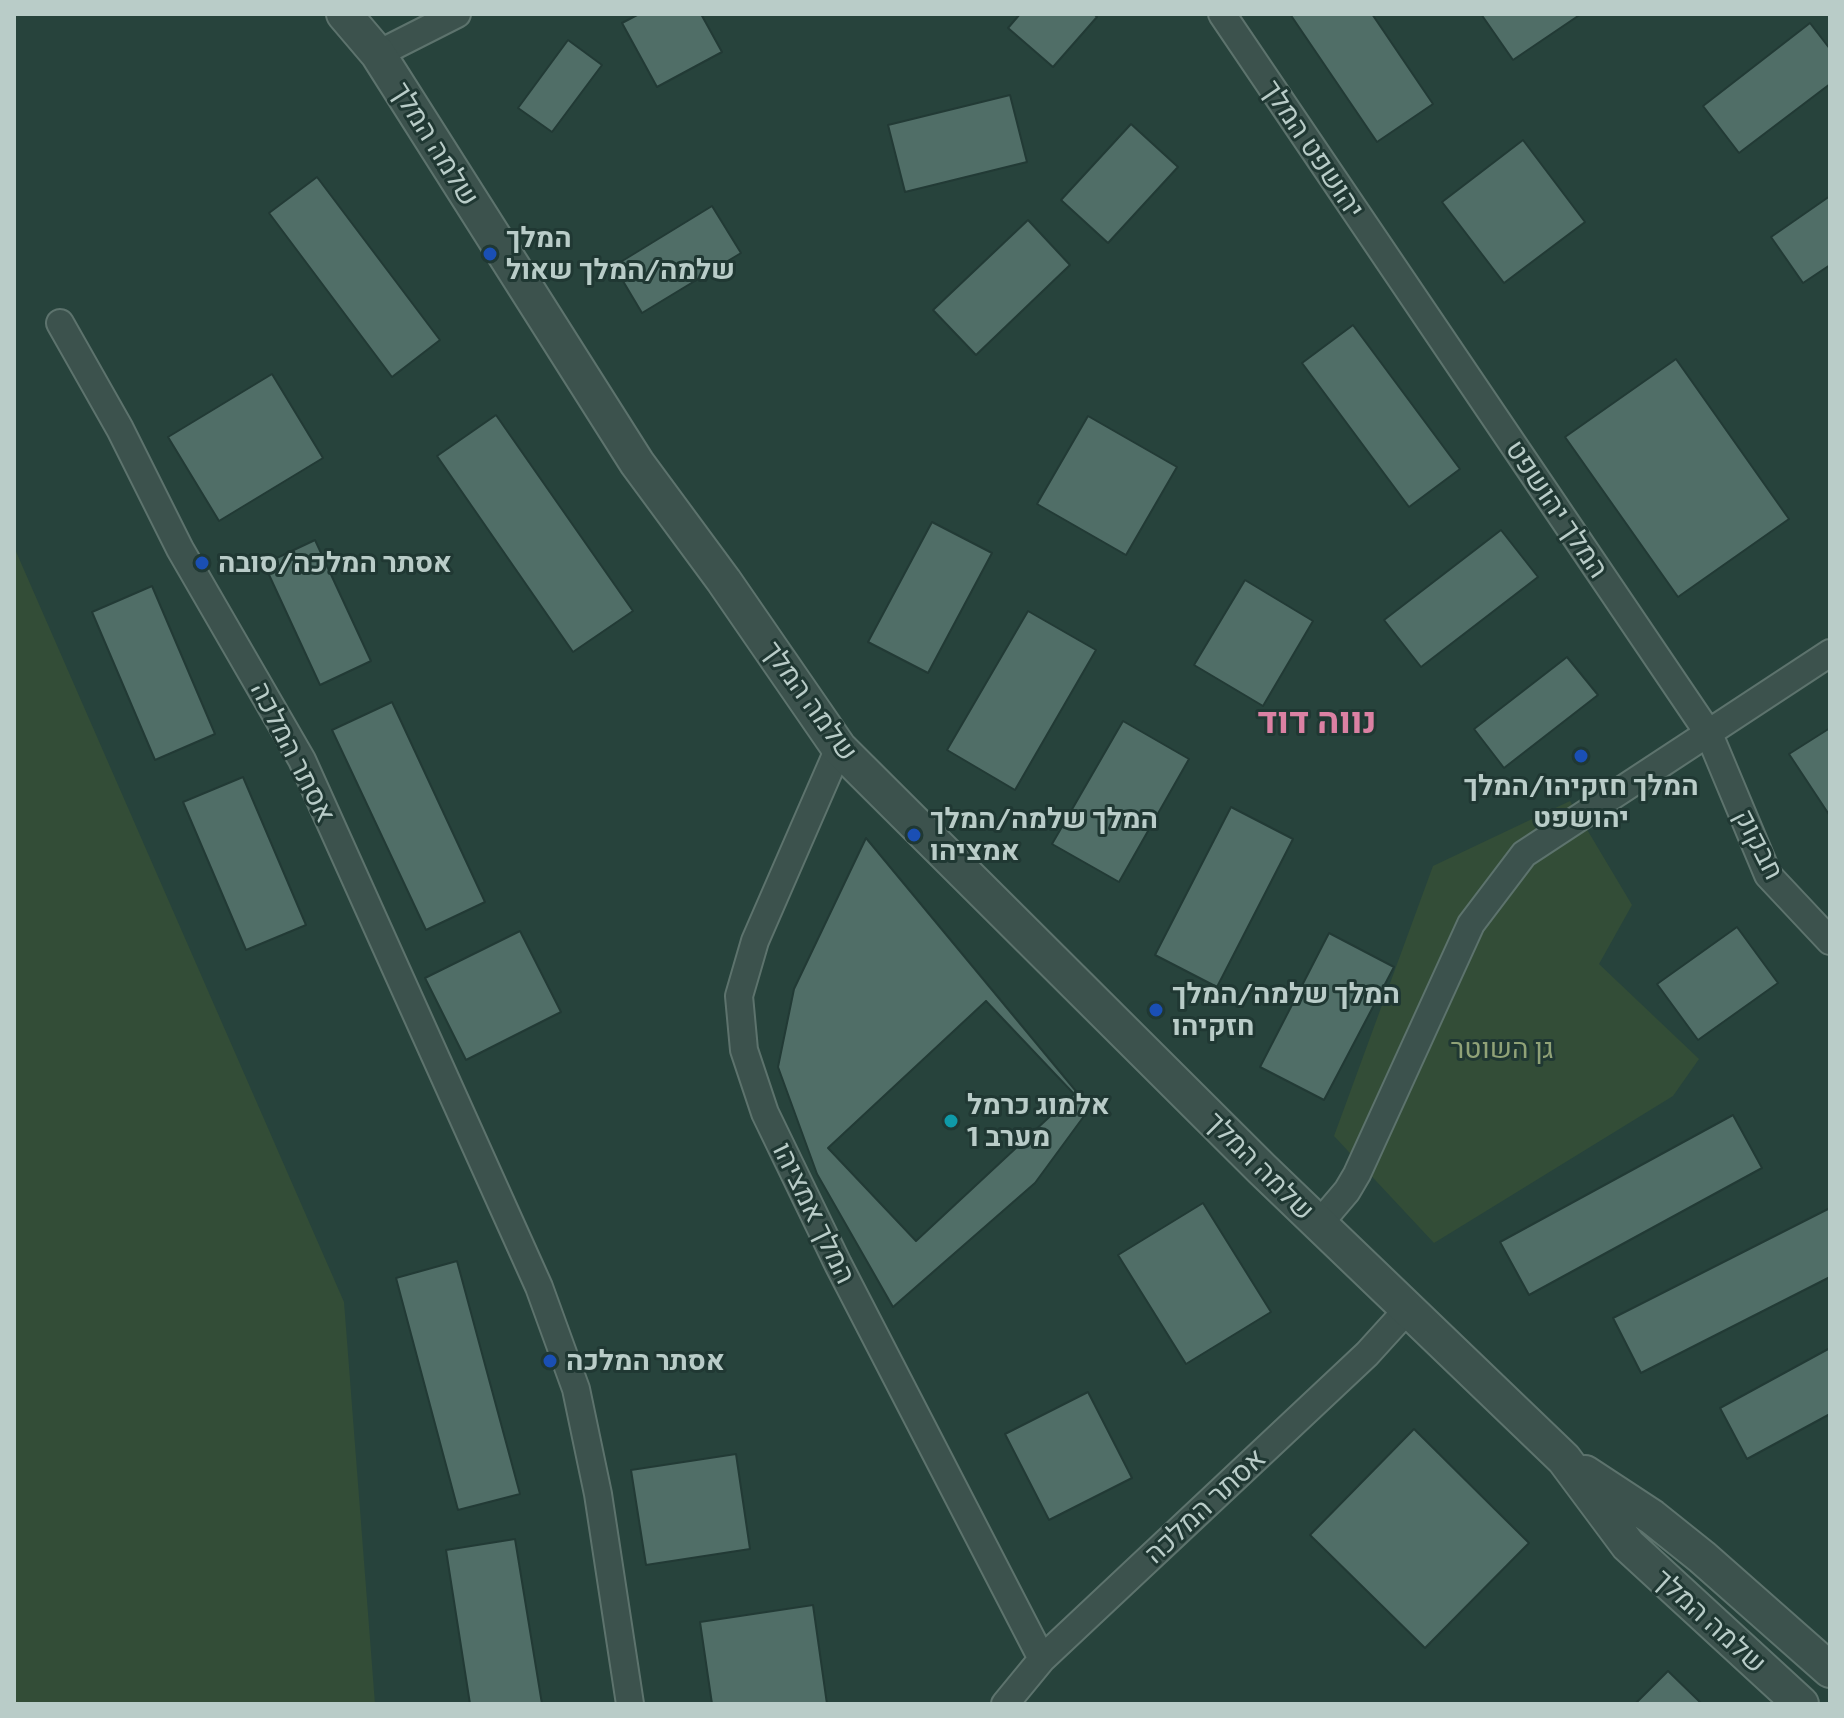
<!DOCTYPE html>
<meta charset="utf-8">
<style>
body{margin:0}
#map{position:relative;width:1844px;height:1718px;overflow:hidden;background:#27433c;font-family:"Exo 2",sans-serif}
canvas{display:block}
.frame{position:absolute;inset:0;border:16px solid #b9ccc8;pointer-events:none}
</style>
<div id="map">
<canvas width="1844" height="1718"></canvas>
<div class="frame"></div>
</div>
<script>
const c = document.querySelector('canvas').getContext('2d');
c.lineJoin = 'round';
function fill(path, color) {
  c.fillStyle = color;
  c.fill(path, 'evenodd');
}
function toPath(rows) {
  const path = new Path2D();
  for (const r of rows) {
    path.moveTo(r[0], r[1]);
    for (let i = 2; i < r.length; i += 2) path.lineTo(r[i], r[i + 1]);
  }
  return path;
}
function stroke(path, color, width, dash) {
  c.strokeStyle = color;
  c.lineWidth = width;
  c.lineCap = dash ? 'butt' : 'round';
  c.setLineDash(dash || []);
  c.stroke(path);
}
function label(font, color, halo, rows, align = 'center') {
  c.font = font + ' "Exo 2",Heebo,sans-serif';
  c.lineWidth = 6;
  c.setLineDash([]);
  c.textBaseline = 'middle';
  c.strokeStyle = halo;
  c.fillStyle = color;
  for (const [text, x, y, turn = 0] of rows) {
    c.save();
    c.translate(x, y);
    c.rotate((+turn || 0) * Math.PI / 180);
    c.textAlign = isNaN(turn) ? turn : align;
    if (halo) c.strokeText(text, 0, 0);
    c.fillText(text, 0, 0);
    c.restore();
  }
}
fill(toPath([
 [14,547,344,1302,375,1704,14,1704],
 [1570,801,1632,905,1599,964,1699,1059,1673,1096,1434,1243,1334,1136,1433,866]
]), '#334d37');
const building = toPath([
 [639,14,701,14,722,52,657,87,622,23,639,14],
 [1020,14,1094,14,1097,17,1053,67,1008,28,1020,14],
 [1290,14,1372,14,1433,104,1377,142,1290,14],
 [1481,14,1581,14,1513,60,1481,14],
 [1810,23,1830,49,1830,84,1739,153,1703,106,1810,23],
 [568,40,602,65,552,132,518,108,568,40],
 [1010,95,1027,162,905,192,888,125,1010,95],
 [1131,124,1178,167,1108,243,1061,200,1131,124],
 [1523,140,1585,222,1504,283,1442,202,1523,140],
 [317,177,440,340,392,377,269,213,317,177],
 [1830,196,1830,265,1803,283,1771,237,1830,196],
 [712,206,741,253,642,313,614,266,712,206],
 [1028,220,1070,265,976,355,933,310,1028,220],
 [1353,325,1460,469,1409,507,1302,363,1353,325],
 [1676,359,1789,519,1678,597,1565,437,1676,359],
 [272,374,323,458,219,521,168,437,272,374],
 [496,415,633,611,573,652,437,456,496,415],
 [1088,416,1177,467,1126,555,1037,504,1088,416],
 [932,522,992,553,928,673,868,642,932,522],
 [1501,530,1538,577,1421,667,1384,620,1501,530],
 [315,540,371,661,320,685,264,564,315,540],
 [1245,580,1313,621,1263,706,1194,665,1245,580],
 [152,586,215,734,155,760,92,612,152,586],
 [1028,611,1096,650,1015,790,947,750,1028,611],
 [1567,657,1598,695,1504,768,1474,729,1567,657],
 [392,702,485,902,426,930,332,730,392,702],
 [1123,721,1189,759,1119,882,1052,844,1123,721],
 [1830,728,1830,816,1789,754,1830,728],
 [243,777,306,925,246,950,183,802,243,777],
 [1231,807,1293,839,1217,987,1155,955,1231,807],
 [866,838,1090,1108,1035,1183,893,1307,817,1174,778,1067,794,989,866,838],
 [1737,927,1778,983,1698,1040,1657,984,1737,927],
 [520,931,561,1012,466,1060,425,978,520,931],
 [1329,933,1394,967,1324,1100,1260,1067,1329,933],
 [986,1001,1074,1094,916,1241,828,1148,986,1001],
 [1733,1115,1762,1168,1529,1295,1500,1242,1733,1115],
 [1203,1203,1271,1312,1186,1364,1118,1255,1203,1203],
 [1830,1208,1830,1277,1641,1373,1613,1318,1830,1208],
 [457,1261,520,1494,458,1510,396,1278,457,1261],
 [1830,1348,1830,1414,1747,1459,1720,1408,1830,1348],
 [1088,1392,1132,1478,1049,1520,1005,1434,1088,1392],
 [1414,1429,1529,1543,1425,1648,1310,1535,1414,1429],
 [736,1454,750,1549,646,1565,631,1470,736,1454],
 [515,1539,542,1704,470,1704,446,1550,515,1539],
 [813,1605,827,1704,712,1704,700,1622,813,1605],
 [1668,1671,1702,1704,1635,1704,1668,1671]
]);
fill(building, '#506e67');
stroke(building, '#223a35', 2);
const minor = toPath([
 [1222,14,1709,734,1768,875,1830,941],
 [378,54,457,14],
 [60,323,120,429,180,549,302,760,539,1287,576,1389,598,1494,630,1704],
 [839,748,755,941,739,996,744,1050,765,1113,838,1264,1042,1659],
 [1319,1224,1347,1191,1357,1174,1471,924,1524,854,1830,653],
 [1005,1704,1042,1659,1367,1354,1407,1310]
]);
const tertiary = toPath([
 [344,14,378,54,637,463,724,581,839,748,1262,1169,1564,1459,1628,1545,1801,1704],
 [1585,1473,1652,1517,1702,1557,1830,1670]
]);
stroke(minor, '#5d736d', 30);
stroke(tertiary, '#5d736d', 38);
stroke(minor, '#3c524d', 26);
stroke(tertiary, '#3c524d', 34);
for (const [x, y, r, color] of [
 [490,254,8,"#1a4fb4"],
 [202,563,8,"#1a4fb4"],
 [1581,756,8,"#1a4fb4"],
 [914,835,8,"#1a4fb4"],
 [1156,1010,8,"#1a4fb4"],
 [951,1121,8,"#0f9aa8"],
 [550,1361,8,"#1a4fb4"]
]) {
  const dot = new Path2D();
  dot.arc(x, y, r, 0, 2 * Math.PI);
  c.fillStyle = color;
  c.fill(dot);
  stroke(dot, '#203833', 3);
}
label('28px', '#b9ccc8', '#203833', [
 ["שלמה המלך",435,144,58],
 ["יהושפט המלך",1313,149,56],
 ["המלך יהושפט",1557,509,56],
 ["שלמה המלך",810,701,54],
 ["אסתר המלכה",293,752,63],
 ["חבקוק",1759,844,63],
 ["שלמה המלך",1260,1166,45],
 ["המלך אמציהו",814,1213,64],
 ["אסתר המלכה",1205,1506,-43],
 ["שלמה המלך",1710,1621,42]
]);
label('bold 28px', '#b9ccc8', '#203833', [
 ["המלך",506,238],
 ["שלמה/המלך שאול",506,270],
 ["אסתר המלכה/סובה",218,563],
 ["המלך חזקיהו/המלך",1581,786,"center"],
 ["יהושפט",1581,818,"center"],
 ["המלך שלמה/המלך",930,819],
 ["אמציהו",930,851],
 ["המלך שלמה/המלך",1172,994],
 ["חזקיהו",1172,1026],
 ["אלמוג כרמל",967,1105],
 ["מערב 1",967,1137],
 ["אסתר המלכה",566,1361]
], 'left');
label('28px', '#90a277', '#203833', [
 ["גן השוטר",1502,1049]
]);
label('bold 36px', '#db81a3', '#203833', [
 ["נווה דוד",1317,721]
]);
</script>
